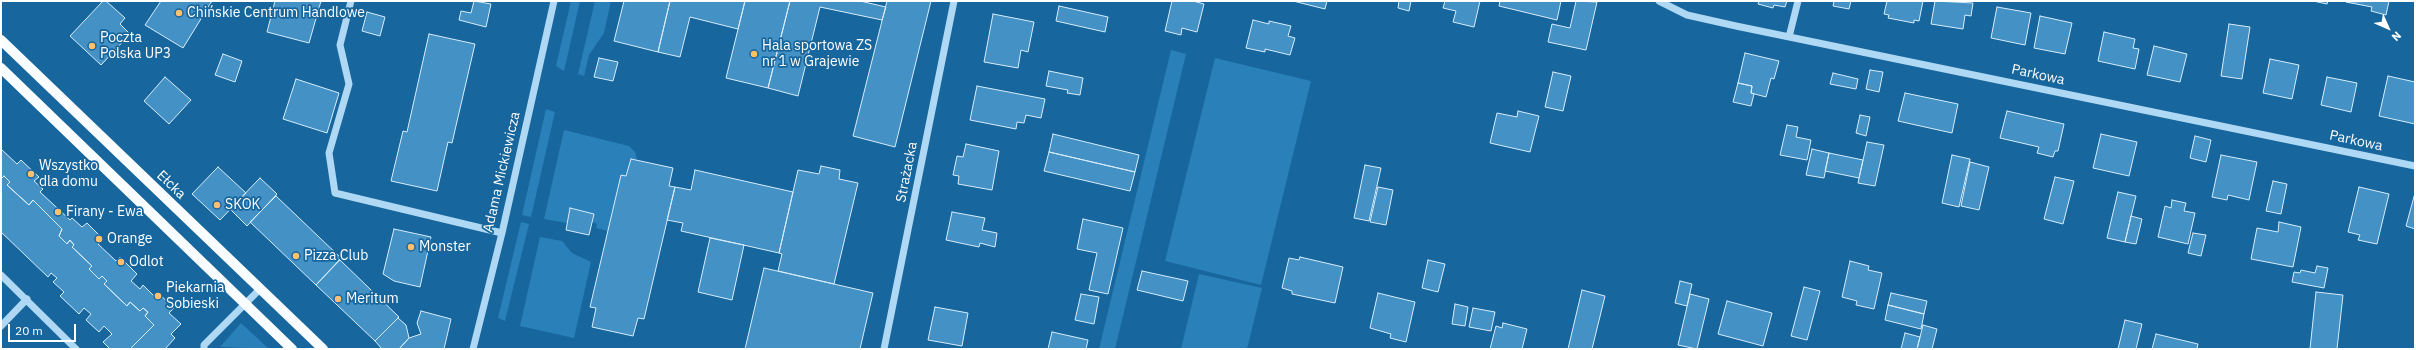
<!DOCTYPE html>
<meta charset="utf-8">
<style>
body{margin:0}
#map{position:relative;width:2416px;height:350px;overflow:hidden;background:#17669d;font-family:"IBM Plex Sans",sans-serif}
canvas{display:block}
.frame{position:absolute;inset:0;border:2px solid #fff;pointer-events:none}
.north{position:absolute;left:2368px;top:8px;width:40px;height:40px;-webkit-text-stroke:3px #17669d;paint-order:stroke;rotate:135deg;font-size:11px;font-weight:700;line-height:16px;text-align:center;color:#fff}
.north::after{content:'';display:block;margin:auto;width:14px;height:18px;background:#fff;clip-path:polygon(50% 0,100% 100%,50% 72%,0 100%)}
.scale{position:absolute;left:8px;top:324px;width:68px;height:18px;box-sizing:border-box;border:2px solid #fff;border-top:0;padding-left:5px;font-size:12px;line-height:14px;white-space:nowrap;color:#fff;-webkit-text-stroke:3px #17669d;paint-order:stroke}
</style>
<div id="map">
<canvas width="2416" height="350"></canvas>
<div class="frame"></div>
<div class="north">N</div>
<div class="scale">20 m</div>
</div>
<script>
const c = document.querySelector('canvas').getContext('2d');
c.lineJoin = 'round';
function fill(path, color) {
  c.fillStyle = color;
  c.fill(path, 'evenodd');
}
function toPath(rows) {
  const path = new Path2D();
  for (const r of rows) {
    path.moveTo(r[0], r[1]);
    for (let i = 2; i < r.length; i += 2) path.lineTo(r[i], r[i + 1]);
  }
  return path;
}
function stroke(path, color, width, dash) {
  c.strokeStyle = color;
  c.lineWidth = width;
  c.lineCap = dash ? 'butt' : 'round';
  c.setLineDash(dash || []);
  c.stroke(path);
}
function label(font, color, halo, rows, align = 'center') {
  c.font = font + ' "IBM Plex Sans",sans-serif';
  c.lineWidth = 3.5;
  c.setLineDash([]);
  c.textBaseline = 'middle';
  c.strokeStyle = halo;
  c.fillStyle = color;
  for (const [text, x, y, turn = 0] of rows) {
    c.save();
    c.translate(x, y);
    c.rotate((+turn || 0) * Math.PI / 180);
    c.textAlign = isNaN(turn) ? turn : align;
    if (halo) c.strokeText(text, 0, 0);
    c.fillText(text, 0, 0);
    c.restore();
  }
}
fill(toPath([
 [571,1,580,1,564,71,556,66],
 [595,1,611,1,604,33,589,55,584,76,578,74],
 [1171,50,1186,54,1115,349,1099,349],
 [1215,58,1311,81,1261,285,1165,261],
 [546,109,555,112,531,217,522,215],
 [564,130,629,146,635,152,637,160,631,159,626,176,621,175,608,231,596,228,597,224,592,222,594,214,571,208,567,223,544,219],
 [521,222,529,224,505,321,498,318],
 [540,237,562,241,572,253,591,262,574,338,520,326],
 [1199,274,1262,288,1247,349,1181,349],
 [241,323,269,349,220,347]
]), '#2a81ba');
const building = toPath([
 [103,1,106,1,125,18,120,24,130,34,101,65,70,36,103,1],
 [161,1,212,1,183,48,145,25,161,1],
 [275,1,321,1,309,43,267,32,275,1],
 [474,1,491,4,486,27,459,20,461,11,471,13,474,1],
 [624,1,670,1,658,52,614,41,624,1],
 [670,1,745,1,738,29,690,17,680,57,658,52,670,1],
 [745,1,790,1,768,88,726,78,745,1],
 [790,1,860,1,886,7,882,20,820,7,798,96,768,88,790,1],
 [887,1,931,1,895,147,853,136,887,1],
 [1172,1,1193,1,1204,4,1197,32,1182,28,1181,35,1165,31,1172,1],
 [1293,1,1327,1,1325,9,1293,1],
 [1399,1,1411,1,1409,11,1398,8,1399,1],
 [1445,1,1480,1,1474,27,1453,22,1456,11,1443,8,1445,1],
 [1500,1,1561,1,1557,20,1499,6,1500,1],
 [1576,1,1597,2,1586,50,1548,42,1552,24,1570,28,1576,1],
 [1759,1,1787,1,1785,7,1774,5,1773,8,1758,4,1759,1],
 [1834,1,1851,1,1849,9,1833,6,1834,1],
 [1887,1,1923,1,1919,21,1914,20,1914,23,1888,18,1889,15,1884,14,1887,1],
 [1935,1,1973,3,1971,16,1965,15,1963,29,1931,24,1935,1],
 [2313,1,2328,1,2327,4,2313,1],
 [2389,1,2386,15,2371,11,2372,7,2346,2,2389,1],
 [1059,6,1108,17,1105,32,1056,21,1059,6],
 [1997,7,2031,13,2025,45,1991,38,1997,7],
 [367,12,385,17,380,36,362,31,367,12],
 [993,14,1034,22,1028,52,1021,50,1018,68,984,62,993,14],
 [2040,16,2072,23,2065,54,2034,48,2040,16],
 [1253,20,1269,24,1269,21,1291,26,1288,36,1295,38,1290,55,1265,49,1265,52,1246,48,1253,20],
 [2229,24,2250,27,2242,79,2221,76,2229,24],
 [2104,32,2135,39,2133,48,2139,49,2135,69,2098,61,2104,32],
 [429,34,475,44,452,143,448,142,437,191,391,181,403,131,407,132,429,34],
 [2154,46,2187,54,2180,82,2147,75,2154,46],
 [1745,53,1779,61,1774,79,1771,78,1766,97,1751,93,1752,86,1738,83,1745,53],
 [223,54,242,61,235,82,215,75,223,54],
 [599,58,618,62,613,81,594,77,599,58],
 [2270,59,2299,65,2292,99,2263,93,2270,59],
 [1870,70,1883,72,1879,92,1866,89,1870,70],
 [1049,71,1083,78,1080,95,1067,93,1068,90,1046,86,1049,71],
 [1553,72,1571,76,1563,111,1545,107,1553,72],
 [1833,73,1858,79,1856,89,1830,84,1833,73],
 [2388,76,2415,82,2415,124,2379,116,2388,76],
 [165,77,191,100,169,124,144,101,165,77],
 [2327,77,2357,83,2351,112,2321,105,2327,77],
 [296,79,339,93,327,133,283,119,296,79],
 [1738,83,1752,86,1751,93,1754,94,1751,106,1733,102,1738,83],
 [977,86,1045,99,1041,118,1026,115,1024,123,1017,122,1016,129,970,120,977,86],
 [1905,93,1958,104,1952,133,1898,121,1905,93],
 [1518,111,1539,116,1530,152,1490,143,1497,113,1517,117,1518,111],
 [2007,111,2064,124,2058,151,2055,151,2053,157,2037,153,2039,147,2000,138,2007,111],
 [1860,115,1870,117,1866,136,1856,133,1860,115],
 [1787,125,1798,127,1796,137,1811,140,1807,160,1780,155,1787,125],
 [1053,134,1139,155,1135,172,1049,152,1053,134],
 [2101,134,2137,142,2129,176,2093,168,2101,134],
 [2195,136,2211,140,2206,162,2190,158,2195,136],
 [1867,142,1884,145,1875,186,1858,183,1867,142],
 [966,144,999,151,992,190,958,184,959,176,953,175,957,156,963,157,966,144],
 [1,149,17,164,21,160,39,177,34,181,43,189,40,192,70,220,72,218,82,227,87,223,103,239,98,244,116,261,120,257,137,274,131,281,140,289,143,285,154,296,158,293,174,308,169,313,181,324,171,334,175,338,165,349,130,349,154,325,145,316,148,312,143,308,140,311,130,302,127,306,104,284,107,281,102,276,99,279,89,269,92,266,72,247,74,245,70,240,67,244,59,236,62,229,33,200,29,205,7,185,10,182,4,176,1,179,1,149],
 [1812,149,1829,153,1824,178,1806,175,1812,149],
 [1049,152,1135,172,1130,191,1044,171,1049,152],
 [1829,153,1863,160,1859,178,1825,171,1829,153],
 [1952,155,1970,159,1959,207,1942,203,1952,155],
 [2221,155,2257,162,2249,200,2228,195,2227,200,2212,197,2221,155],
 [631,159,673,168,669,186,675,187,644,319,638,318,633,336,592,327,596,308,590,307,621,175,626,176,631,159],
 [1970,162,1989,167,1979,210,1961,206,1970,162],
 [1365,165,1381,168,1369,221,1354,218,1365,165],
 [821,166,840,170,839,179,858,183,834,284,778,271,782,254,779,253,798,170,819,174,821,166],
 [218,167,246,193,220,220,192,194,218,167],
 [695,170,793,192,779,253,681,231,683,223,667,220,675,187,691,190,695,170],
 [4,176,10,182,7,185,29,205,33,200,62,229,59,236,67,244,70,240,74,245,72,247,92,266,89,269,99,279,102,276,107,281,104,284,127,306,130,302,140,311,143,308,148,312,145,316,154,325,130,349,110,349,103,342,112,334,104,326,99,332,86,320,91,314,84,308,79,314,60,296,64,292,53,282,57,278,51,273,48,277,1,232,1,179,4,176],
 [2055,177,2074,181,2063,224,2044,219,2055,177],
 [260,178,277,194,247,226,230,209,260,178],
 [2273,181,2287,184,2281,214,2266,211,2273,181],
 [1378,187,1393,190,1386,225,1370,222,1378,187],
 [2359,187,2389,194,2377,244,2358,240,2360,235,2348,232,2359,187],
 [2118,192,2136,196,2125,242,2107,238,2118,192],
 [2415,193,2415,229,2406,226,2415,193],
 [276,196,341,258,316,285,250,222,276,196],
 [2172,200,2186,203,2184,211,2195,213,2188,244,2158,237,2165,206,2171,208,2172,200],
 [570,208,594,214,589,235,566,230,570,208],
 [952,212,985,218,982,230,997,233,995,247,980,243,979,247,946,240,952,212],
 [2131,216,2142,219,2136,244,2125,242,2131,216],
 [1083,219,1123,228,1108,294,1089,290,1097,253,1077,249,1083,219],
 [2279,222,2301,227,2293,267,2251,259,2257,228,2278,232,2279,222],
 [394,229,431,237,420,287,394,281,383,274,394,229],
 [2193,233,2206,235,2201,256,2188,253,2193,233],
 [710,238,744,245,732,300,698,292,710,238],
 [1300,257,1343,267,1335,303,1292,294,1292,291,1282,288,1289,258,1299,260,1300,257],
 [340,260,399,317,375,341,316,285,340,260],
 [1428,260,1445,264,1438,292,1422,288,1428,260],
 [1850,261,1869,266,1868,270,1882,273,1874,309,1856,305,1857,301,1842,297,1850,261],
 [2317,266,2328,268,2324,288,2292,282,2294,272,2300,273,2301,270,2315,273,2317,266],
 [764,268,873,293,860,349,745,349,764,268],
 [1142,271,1188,281,1183,301,1137,290,1142,271],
 [1680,281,1692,284,1687,306,1675,303,1680,281],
 [1804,287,1820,291,1807,340,1791,336,1804,287],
 [1582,290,1605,296,1592,349,1568,349,1582,290],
 [2316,292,2343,295,2337,349,2310,349,2316,292],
 [1378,293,1415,302,1406,342,1390,338,1391,334,1370,328,1378,293],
 [1891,293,1927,301,1924,314,1888,305,1891,293],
 [1081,294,1099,297,1094,324,1075,320,1081,294],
 [1690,294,1709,299,1697,349,1678,345,1690,294],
 [1727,301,1772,313,1763,346,1718,334,1727,301],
 [1455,304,1468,307,1465,326,1452,324,1455,304],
 [1888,305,1924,314,1921,329,1885,320,1888,305],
 [935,307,968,313,962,346,928,340,935,307],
 [1473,308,1495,312,1491,331,1469,327,1473,308],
 [421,311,451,319,444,349,399,349,409,338,421,334,417,323,421,311],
 [398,318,406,325,409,338,399,349,382,349,375,341,398,318],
 [2125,320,2142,324,2136,349,2118,349,2125,320],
 [1503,323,1527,329,1522,349,1490,349,1496,326,1502,328,1503,323],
 [1923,325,1937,329,1932,349,1917,349,1923,325],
 [1052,332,1088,340,1086,349,1048,349,1052,332],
 [1905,333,1920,337,1917,349,1901,349,1905,333],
 [2156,334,2198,344,2197,349,2152,349,2156,334]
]);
fill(building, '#4491c5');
stroke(building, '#d6edfd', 1);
stroke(toPath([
 [351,1,340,45,349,84,329,153,335,193,502,233],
 [1659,1,1687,15,1736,26,2415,166],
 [1789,37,1798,1],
 [1,275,76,349],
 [1,326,27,299],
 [204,349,204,345,260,289],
 [473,349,502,233,554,1],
 [884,349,954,1]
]), '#aed8f3', 7);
stroke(toPath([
 [1,40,323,349],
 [1,68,292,349]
]), '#fafdff', 10);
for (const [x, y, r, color] of [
 [179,13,4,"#ffc070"],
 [92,46,4,"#ffc070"],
 [754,54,4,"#ffc070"],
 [31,174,4,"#ffc070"],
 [217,205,4,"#ffc070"],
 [58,212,4,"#ffc070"],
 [99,239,4,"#ffc070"],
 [411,247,4,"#ffc070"],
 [296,256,4,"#ffc070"],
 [121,262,4,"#ffc070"],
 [158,296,4,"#ffc070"],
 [338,299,4,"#ffc070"]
]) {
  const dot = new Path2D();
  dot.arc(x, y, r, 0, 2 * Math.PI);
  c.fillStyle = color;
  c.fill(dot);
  stroke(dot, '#17669d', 1.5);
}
label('14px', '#fff', '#17669d', [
 ["Chińskie Centrum Handlowe",187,13],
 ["Poczta",100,38],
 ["Polska UP3",100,54],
 ["Hala sportowa ZS",762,46],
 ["nr 1 w Grajewie",762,62],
 ["Wszystko",39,166],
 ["dla domu",39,182],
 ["SKOK",225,205],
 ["Firany - Ewa",66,212],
 ["Orange",107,239],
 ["Monster",419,247],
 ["Pizza Club",304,256],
 ["Odlot",129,262],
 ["Piekarnia",166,288],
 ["Sobieski",166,304],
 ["Meritum",346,299]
], 'left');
label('14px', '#fff', '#17669d', [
 ["Parkowa",2038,75,12],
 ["Parkowa",2356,141,12],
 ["Adama Mickiewicza",502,172,-77],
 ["Strażacka",907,172,-79],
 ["Ełcka",171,185,44]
]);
</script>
